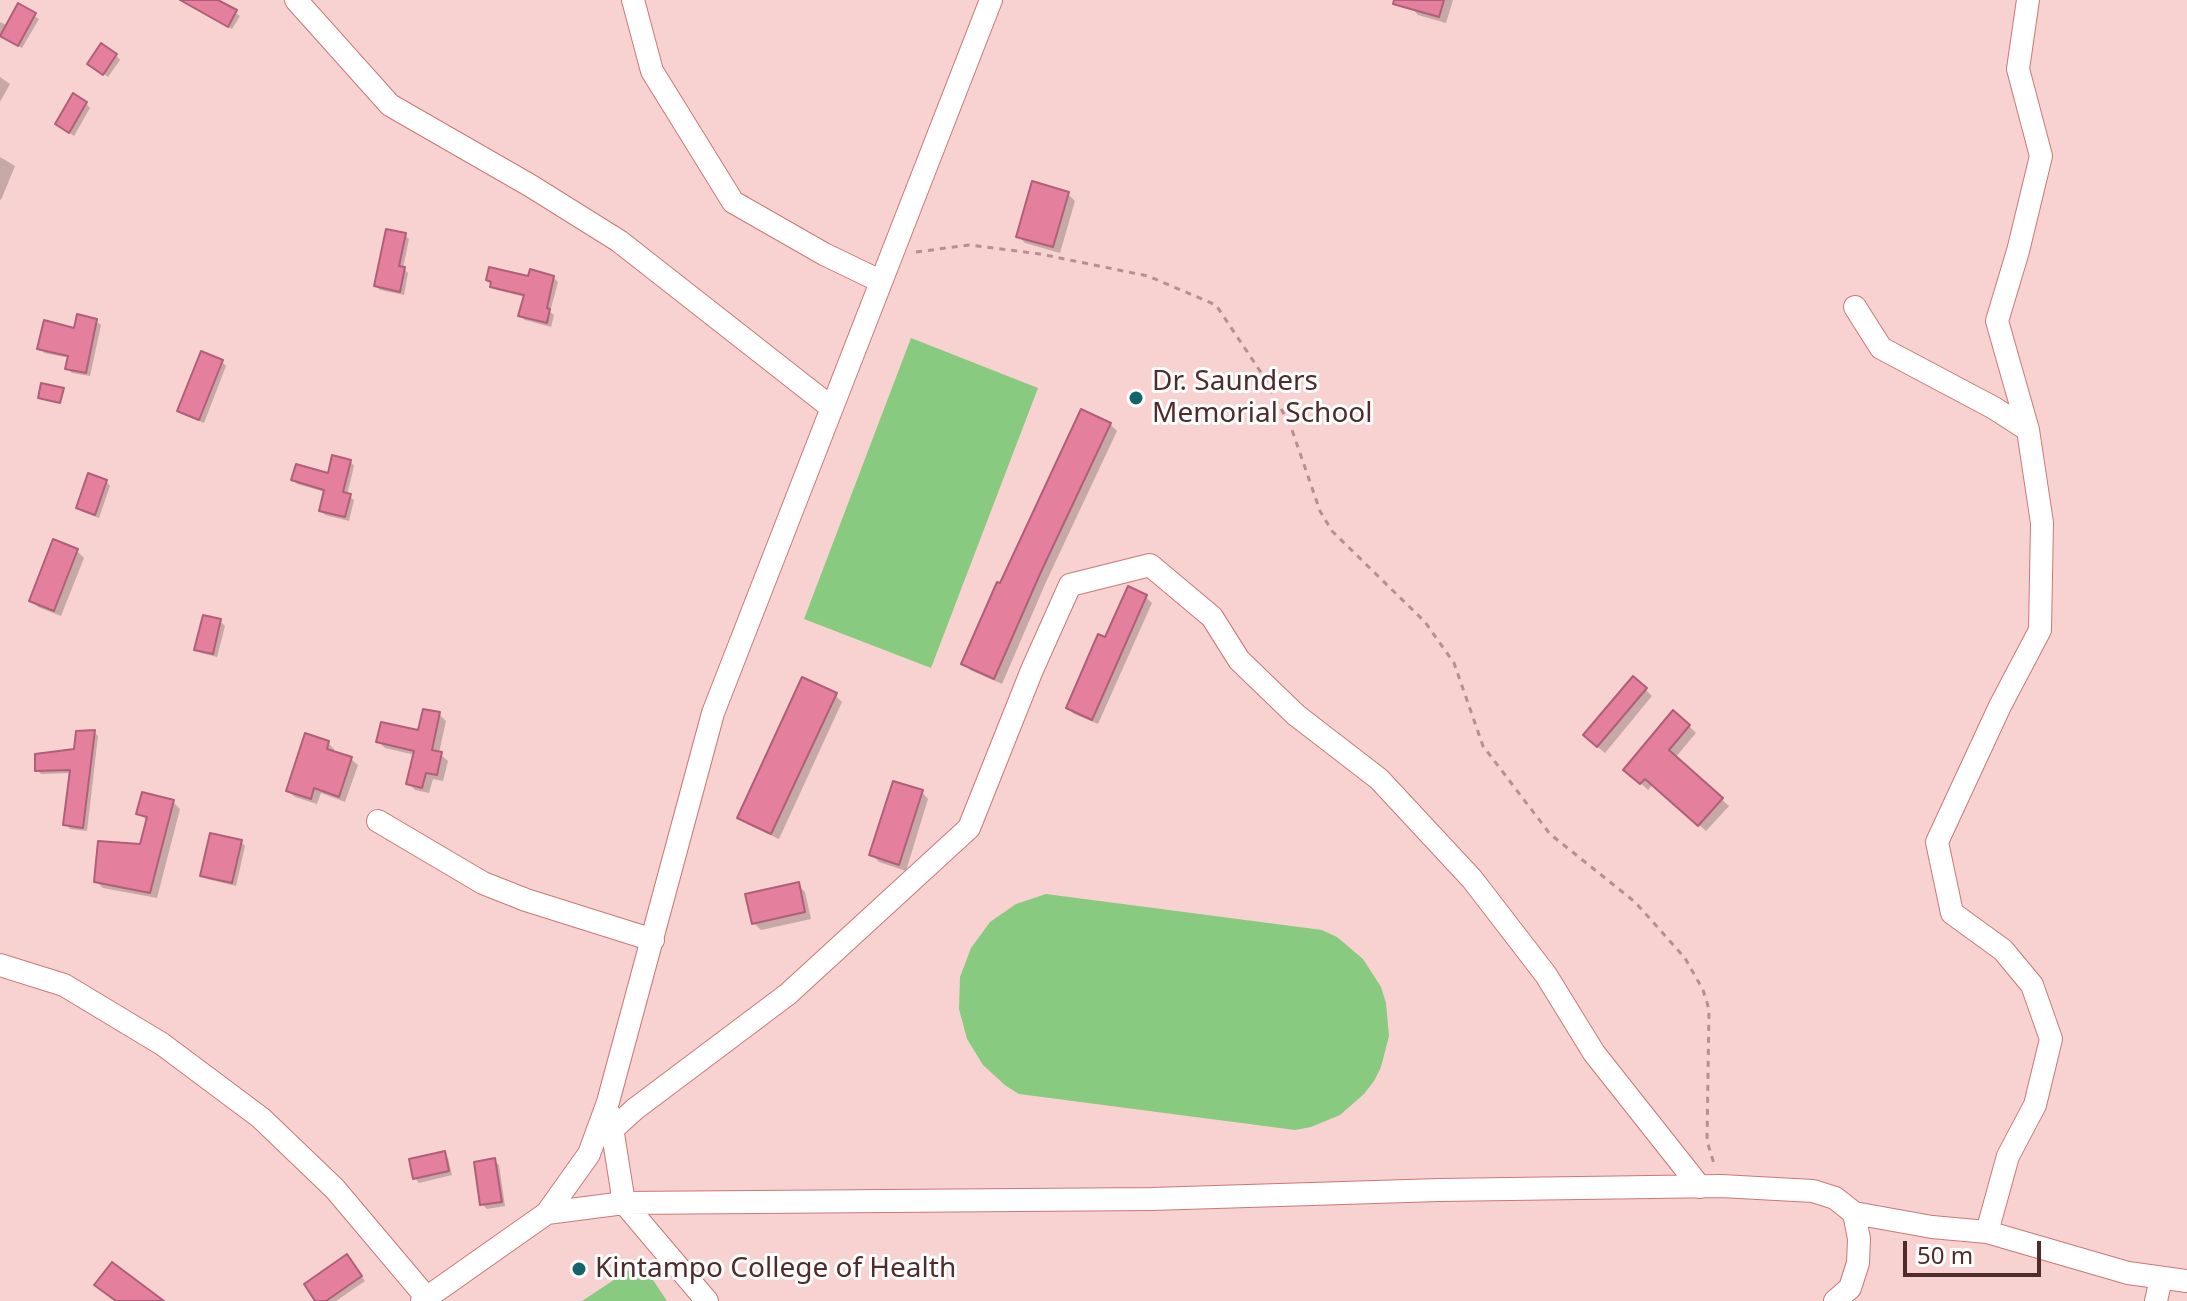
<!DOCTYPE html>
<style>
body{margin:0}
#map{position:relative;width:2187px;height:1301px;overflow:hidden;background:#f8d2d0;font-family:"Noto Sans",sans-serif}
canvas{display:block}
.scale{position:absolute;left:1903px;top:1241px;width:138px;height:36px;box-sizing:border-box;border:4px solid #4f2c2b;border-top:0;padding-left:10px;font-size:24px;line-height:28px;white-space:nowrap;color:#4f2c2b;-webkit-text-stroke:6px #fefefe;paint-order:stroke}
</style>
<div id="map">
<canvas width="2187" height="1301"></canvas>
<div class="scale">50 m</div>
</div>
<script>
const c = document.querySelector('canvas').getContext('2d');
c.lineJoin = 'round';
function fill(path, color) {
  c.fillStyle = color;
  c.fill(path, 'evenodd');
}
function toPath(rows) {
  const path = new Path2D();
  for (const r of rows) {
    path.moveTo(r[0], r[1]);
    for (let i = 2; i < r.length; i += 2) path.lineTo(r[i], r[i + 1]);
  }
  return path;
}
function stroke(path, color, width, dash) {
  c.strokeStyle = color;
  c.lineWidth = width;
  c.lineCap = dash ? 'butt' : 'round';
  c.setLineDash(dash || []);
  c.stroke(path);
}
function label(font, color, halo, rows, align = 'center') {
  c.font = font + ' "Noto Sans",sans-serif';
  c.lineWidth = 6;
  c.setLineDash([]);
  c.textBaseline = 'middle';
  c.strokeStyle = halo;
  c.fillStyle = color;
  for (const [text, x, y, turn = 0] of rows) {
    c.save();
    c.translate(x, y);
    c.rotate((+turn || 0) * Math.PI / 180);
    c.textAlign = isNaN(turn) ? turn : align;
    if (halo) c.strokeText(text, 0, 0);
    c.fillText(text, 0, 0);
    c.restore();
  }
}
fill(toPath([
 [911,338,1038,388,931,668,804,619],
 [1046,894,1322,930,1337,937,1363,959,1381,987,1386,1003,1389,1036,1381,1067,1374,1081,1364,1094,1340,1115,1311,1127,1295,1130,1019,1094,1006,1086,983,1065,967,1039,959,1009,960,977,971,948,990,922,1016,904],
 [641,1262,667,1301,582,1301]
]), '#88ca7f');
fill(toPath([
 [180,0,214,0,240,16,232,29],
 [1414,0,1453,0,1446,23,1418,15,1412,8],
 [19,6,39,19,22,48,0,35,0,22,8,26],
 [116,55,120,60,108,77,94,67],
 [0,77,10,84,0,102],
 [86,103,90,108,74,136,57,124],
 [0,157,15,166,1,200,0,199],
 [1068,194,1075,201,1060,253,1025,243,1018,236],
 [405,235,409,239,403,268,408,273,404,295,380,290,376,286],
 [553,277,558,282,550,312,554,315,551,327,525,320,520,316,525,297,497,290,488,280],
 [96,321,101,325,90,376,72,373,67,368,70,358,44,353,40,348],
 [222,362,226,366,204,423,184,415,180,411],
 [1110,424,1117,431,1046,582,1002,684,970,670,963,663,1001,586],
 [350,461,354,466,347,495,354,500,349,521,325,515,321,511,325,492,297,484,293,479,329,476],
 [106,481,110,486,99,518,83,512,78,508],
 [77,551,84,558,61,616,38,607,31,600],
 [1146,597,1152,603,1098,724,1074,714,1068,708],
 [220,621,225,626,217,657,201,653,196,649],
 [1646,690,1652,696,1605,753,1592,742],
 [835,695,842,702,779,839,747,824,740,817],
 [439,714,446,721,439,753,448,761,443,781,433,779,429,793,415,790,408,783,415,755,385,748,378,741,420,733],
 [1689,726,1696,733,1675,758,1729,806,1706,831,1653,784,1648,790,1633,776],
 [94,732,98,736,87,831,70,829,66,824,72,773,41,774,37,770,76,751],
 [328,743,334,749,333,753,351,759,358,765,345,802,321,793,317,804,295,797,288,791],
 [922,792,928,799,906,871,879,862,872,855],
 [173,802,180,809,157,898,103,888,96,881,142,846,148,821,138,813],
 [241,842,245,846,236,886,207,879,202,875],
 [798,885,805,892,811,919,761,930,754,923],
 [444,1154,448,1158,452,1175,419,1183,415,1178],
 [494,1161,499,1165,505,1206,487,1209,482,1204],
 [351,1261,365,1281,336,1301,318,1301]
]), '#0003');
const building = toPath([
 [180,0,218,0,237,10,228,27,180,0],
 [1394,0,1444,0,1439,17,1393,4,1394,0],
 [18,3,36,13,18,46,0,36,18,3],
 [101,43,117,54,103,75,87,64,101,43],
 [73,93,87,102,69,133,55,124,73,93],
 [1032,181,1069,192,1053,247,1016,237,1032,181],
 [386,229,406,233,399,266,405,267,400,292,374,286,386,229],
 [489,267,528,276,530,269,554,276,547,308,550,309,547,323,518,316,524,295,490,287,491,282,486,280,489,267],
 [77,314,97,319,86,373,65,369,68,356,37,349,44,320,74,328,77,314],
 [201,351,223,360,199,420,177,411,201,351],
 [41,383,64,388,60,403,38,398,41,383],
 [1081,409,1111,423,1040,574,994,679,961,664,997,582,1000,583,1081,409],
 [332,455,351,460,343,492,351,494,345,517,319,511,324,490,291,480,296,464,328,473,332,455],
 [88,473,107,480,95,515,76,508,88,473],
 [53,539,78,549,54,611,29,601,53,539],
 [1128,586,1147,595,1092,720,1066,708,1098,634,1105,637,1128,586],
 [203,615,221,619,213,654,194,650,203,615],
 [1633,676,1647,688,1597,747,1583,735,1633,676],
 [802,677,837,693,771,834,737,818,802,677],
 [423,709,440,712,432,750,442,752,437,775,426,773,422,788,406,784,414,751,376,742,381,722,418,730,423,709],
 [1673,710,1690,725,1669,750,1723,798,1698,826,1645,779,1640,784,1623,770,1673,710],
 [95,730,83,828,63,825,70,770,35,771,35,754,74,749,76,731,95,730],
 [305,733,329,741,327,749,352,757,339,797,314,788,311,799,286,791,305,733],
 [893,781,923,790,899,865,869,855,893,781],
 [142,792,174,800,150,893,94,882,98,841,140,844,147,817,136,814,142,792],
 [210,833,242,840,232,883,200,876,210,833],
 [799,882,805,912,752,924,745,894,799,882],
 [445,1151,449,1171,413,1179,409,1159,445,1151],
 [495,1158,502,1202,480,1205,474,1162,495,1158],
 [347,1254,362,1276,326,1301,315,1301,304,1284,347,1254],
 [112,1262,164,1301,116,1301,94,1285,112,1262]
]);
fill(building, '#e47f9d');
stroke(building, '#af6078', 2);
const minor = toPath([
 [296,0,390,105,531,186,619,241,832,408],
 [633,0,652,71,733,202,824,254,880,281],
 [1855,307,1881,348,1994,408,2028,430],
 [378,821,483,883,526,900,653,940],
 [0,965,64,985,162,1044,261,1118,335,1189,427,1298],
 [610,1115,624,1203,707,1301],
 [612,1130,635,1109,788,994,969,828,1032,670,1070,585,1150,565,1212,617,1239,660,1296,715,1379,779,1472,879,1546,975,1594,1053,1700,1187],
 [547,1213,624,1203,1152,1199,1439,1190,1721,1186,1813,1191,1835,1198,1854,1213],
 [1987,1232,2008,1156,2035,1105,2051,1039,2032,985,2003,950,1952,913,1937,842,2000,706,2040,630,2042,523,2028,430,1997,321,2018,251,2041,156,2018,69,2028,0],
 [422,1301,547,1213,589,1154,608,1102,713,713,991,0],
 [1835,1301,1850,1288,1858,1263,1859,1239,1854,1213,1932,1227,1987,1232,2128,1273,2187,1281],
 [2156,1301,2161,1278]
]);
stroke(minor, '#cb7776', 24);
stroke(toPath([
 [916,252,969,245,1040,254,1148,276,1216,305,1262,374,1291,427,1320,511,1332,531,1425,622,1454,663,1483,746,1550,834,1635,902,1685,958,1703,990,1709,1009,1707,1141,1715,1167]
]), '#b5908f', 3, [6, 6]);
stroke(minor, '#fff', 22);
for (const [x, y, r, color] of [
 [1136,398,8,"#146469"],
 [579,1269,8,"#146469"]
]) {
  const dot = new Path2D();
  dot.arc(x, y, r, 0, 2 * Math.PI);
  c.fillStyle = color;
  c.fill(dot);
  stroke(dot, '#fefefe', 3);
}
label('28px', '#4f2c2b', '#fefefe', [
 ["Dr. Saunders",1152,382],
 ["Memorial School",1152,414],
 ["Kintampo College of Health",595,1269]
], 'left');
</script>
